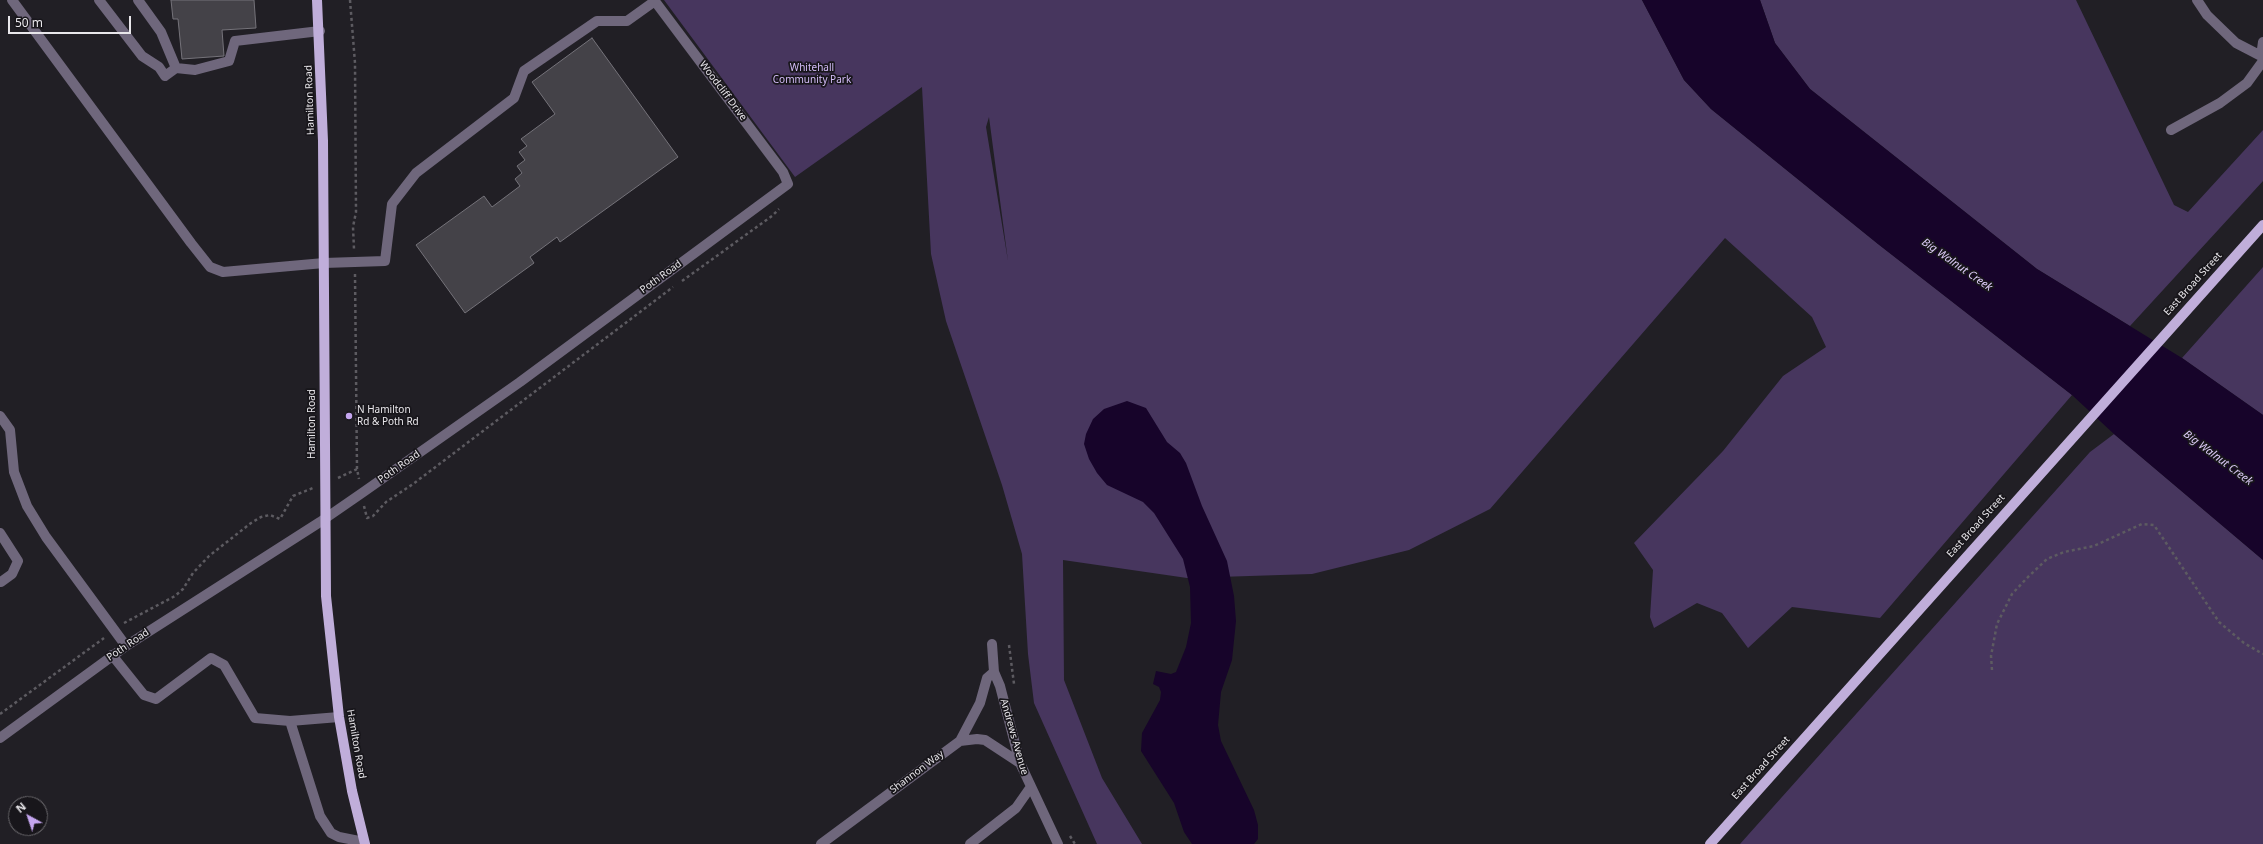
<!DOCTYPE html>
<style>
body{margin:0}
#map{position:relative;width:2263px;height:844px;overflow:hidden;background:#211f25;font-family:"Noto Sans",sans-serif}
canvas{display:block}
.north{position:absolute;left:8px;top:796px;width:40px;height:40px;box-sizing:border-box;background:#18161b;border:1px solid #6c6a6e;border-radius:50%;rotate:320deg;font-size:11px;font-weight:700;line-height:16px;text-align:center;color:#e9e7eb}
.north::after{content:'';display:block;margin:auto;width:14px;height:18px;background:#c5a6f0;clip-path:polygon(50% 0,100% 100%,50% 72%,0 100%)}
.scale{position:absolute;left:8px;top:16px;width:123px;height:18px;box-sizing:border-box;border:2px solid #e9e7eb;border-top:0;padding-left:5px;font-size:12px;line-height:14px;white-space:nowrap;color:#e9e7eb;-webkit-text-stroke:3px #18161b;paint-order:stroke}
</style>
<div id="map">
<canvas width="2263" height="844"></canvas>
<div class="north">N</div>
<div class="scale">50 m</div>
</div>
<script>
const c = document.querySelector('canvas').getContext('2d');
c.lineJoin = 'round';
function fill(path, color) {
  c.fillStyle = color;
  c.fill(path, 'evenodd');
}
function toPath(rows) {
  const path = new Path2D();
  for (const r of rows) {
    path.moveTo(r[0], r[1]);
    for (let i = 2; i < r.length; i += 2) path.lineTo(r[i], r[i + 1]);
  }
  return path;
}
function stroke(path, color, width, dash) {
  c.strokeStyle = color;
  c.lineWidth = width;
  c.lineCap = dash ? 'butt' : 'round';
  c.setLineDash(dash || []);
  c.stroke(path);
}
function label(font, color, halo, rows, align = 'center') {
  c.font = font + ' "Noto Sans",sans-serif';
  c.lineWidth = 3.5;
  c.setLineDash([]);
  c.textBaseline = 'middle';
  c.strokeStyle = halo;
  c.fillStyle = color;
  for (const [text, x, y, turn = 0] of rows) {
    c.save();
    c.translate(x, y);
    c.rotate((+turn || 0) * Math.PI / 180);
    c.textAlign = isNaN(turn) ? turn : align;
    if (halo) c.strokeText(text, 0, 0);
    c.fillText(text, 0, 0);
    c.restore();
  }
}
fill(toPath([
 [664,0,1642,0,1684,80,1711,109,1878,244,2072,395,1880,618,1792,607,1748,648,1722,613,1697,603,1654,628,1650,617,1653,570,1634,543,1723,451,1783,376,1826,347,1812,317,1725,238,1490,509,1409,550,1312,574,1187,578,1063,560,1064,680,1102,778,1142,844,1097,844,1034,703,1028,654,1022,554,1002,485,946,321,931,254,922,87,795,177],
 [989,117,1008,261,986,127],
 [1760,0,2076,0,2174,205,2188,212,2263,130,2263,181,2130,326,2037,269,1810,89,1775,43],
 [2263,267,2263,415,2182,358],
 [2114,434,2263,560,2263,844,1740,844,2090,452]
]), '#47365e');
fill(toPath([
 [1642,0,1760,0,1775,43,1810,89,2037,269,2182,358,2263,415,2263,560,2114,434,2072,395,1878,244,1711,109,1684,80],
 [1127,401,1146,408,1167,442,1180,453,1186,463,1202,506,1227,561,1234,596,1236,621,1232,660,1221,692,1218,725,1221,741,1254,810,1258,825,1258,839,1254,844,1192,844,1184,832,1174,803,1141,751,1142,733,1160,700,1161,692,1159,687,1153,684,1156,671,1171,674,1176,672,1186,647,1191,623,1190,587,1183,559,1154,513,1143,502,1107,485,1097,473,1089,459,1084,444,1086,434,1093,419,1104,409]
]), '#17042a');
const building = toPath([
 [171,0,254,0,256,28,222,30,224,56,182,59,178,19,173,19,171,0],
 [592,38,678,157,560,242,557,237,530,257,534,263,465,313,416,245,484,196,492,207,520,186,515,179,522,173,517,166,525,160,519,152,527,146,521,139,555,114,532,82,592,38]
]);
fill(building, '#444248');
stroke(building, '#75737a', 1);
stroke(toPath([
 [350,0,355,63,356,212,353,227,354,249],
 [355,274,357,469],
 [682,281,772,216,779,209],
 [338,478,357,469,359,479],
 [364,506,367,518,373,516,386,502,413,484,673,287],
 [124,623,175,596,183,589,193,573,209,556,251,523,261,517,270,515,280,519,293,496,313,488],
 [1009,645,1014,684],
 [1992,670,1991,656,1997,624,2012,594,2028,577,2047,559,2064,552,2094,546,2142,524,2154,525,2219,622,2244,643,2263,654],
 [0,714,104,638],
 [1070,836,1075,844]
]), '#5d5b61', 2.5, [3, 3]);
stroke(toPath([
 [12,0,191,243,210,267,223,272,324,263,385,261,392,204,416,173,514,98,524,71,597,21,627,21,655,1],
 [99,0,142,56,159,67,165,76,176,68],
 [138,0,161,32,176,68,195,70,229,61,235,41,320,31],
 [2197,0,2207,15,2236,43,2263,57],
 [2261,56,2263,42],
 [2171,130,2220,103,2247,83,2263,61],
 [0,416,10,430,14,472,27,506,46,537,126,646],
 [0,533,18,561,12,574,1,582],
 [992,644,994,672,1000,686,1020,763,1058,844],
 [112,655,144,695,156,699,211,658,224,665,255,718,290,721,320,816,331,833,339,837,364,842],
 [290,721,339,717],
 [0,738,126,646,320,522,362,493,520,382,788,184,783,172,654,0],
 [960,741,980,703,987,678,994,672],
 [821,844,960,741,977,739,985,740,1020,763],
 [970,844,1016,808,1030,788]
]), '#6f677c', 10);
stroke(toPath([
 [317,0,323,141,326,596,339,717,352,791,365,844],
 [1710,844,2263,225]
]), '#c0aeda', 10);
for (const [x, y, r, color] of [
 [349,416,4,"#c5a6f0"]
]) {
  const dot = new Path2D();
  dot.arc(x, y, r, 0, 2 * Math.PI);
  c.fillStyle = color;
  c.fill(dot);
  stroke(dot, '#18161b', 1.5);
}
label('10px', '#d3bcf7', '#18161b', [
 ["Whitehall",812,68],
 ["Community Park",812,80]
]);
label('10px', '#e9e7eb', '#18161b', [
 ["Woodcliff Drive",723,91,53],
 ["Hamilton Road",310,100,-92],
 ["Poth Road",661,277,-36],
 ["East Broad Street",2193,284,-48],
 ["Hamilton Road",312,424,-90],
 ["Poth Road",399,467,-35],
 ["East Broad Street",1976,526,-48],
 ["Poth Road",128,645,-34],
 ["Andrews Avenue",1014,737,74],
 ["Hamilton Road",356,744,80],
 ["East Broad Street",1761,768,-48],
 ["Shannon Way",917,772,-37]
]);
label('10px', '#e9e7eb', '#18161b', [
 ["N Hamilton",357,410],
 ["Rd & Poth Rd",357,422]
], 'left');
label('italic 11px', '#dac9f5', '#18161b', [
 ["Big Walnut Creek",1957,265,35],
 ["Big Walnut Creek",2218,458,37]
]);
</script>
